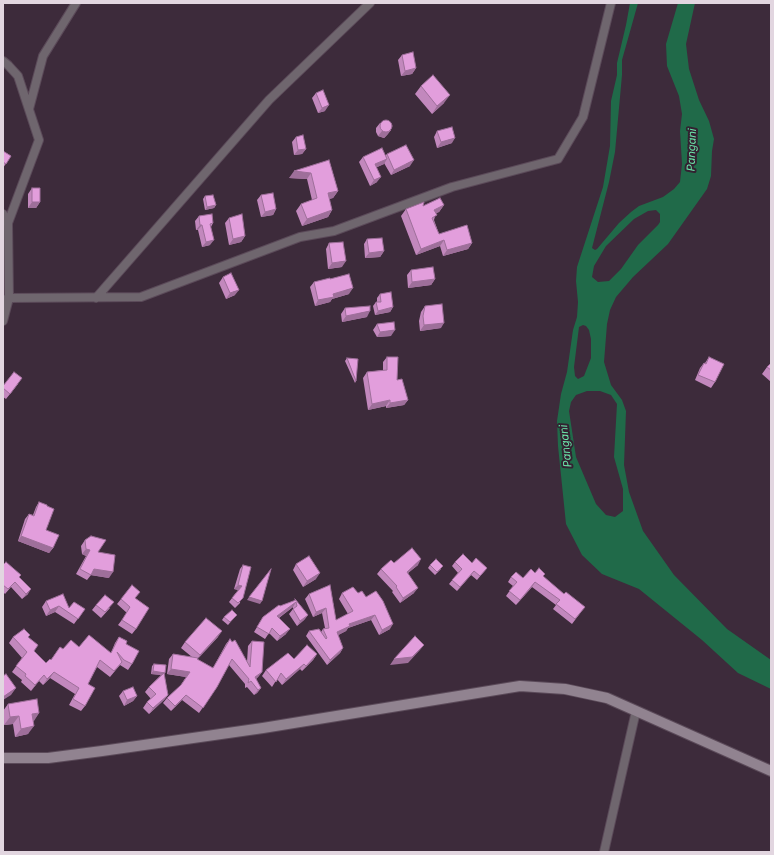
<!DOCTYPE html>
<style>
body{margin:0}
#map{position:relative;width:774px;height:855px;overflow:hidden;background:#3d2b3b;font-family:Inter,sans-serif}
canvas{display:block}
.frame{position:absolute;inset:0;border:4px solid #e2d6e0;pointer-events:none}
</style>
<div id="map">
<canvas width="774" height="855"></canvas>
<div class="frame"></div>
</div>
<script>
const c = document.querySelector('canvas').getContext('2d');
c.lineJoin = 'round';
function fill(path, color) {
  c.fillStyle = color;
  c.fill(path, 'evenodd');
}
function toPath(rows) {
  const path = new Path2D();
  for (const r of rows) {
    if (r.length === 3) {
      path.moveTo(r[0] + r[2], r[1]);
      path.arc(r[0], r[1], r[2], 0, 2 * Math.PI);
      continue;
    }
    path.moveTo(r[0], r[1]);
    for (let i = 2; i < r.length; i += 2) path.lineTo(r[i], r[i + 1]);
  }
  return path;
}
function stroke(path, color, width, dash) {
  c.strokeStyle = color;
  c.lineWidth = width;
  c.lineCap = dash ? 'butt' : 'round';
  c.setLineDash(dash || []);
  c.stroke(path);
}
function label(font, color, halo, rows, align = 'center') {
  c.font = font + ' Inter,sans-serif';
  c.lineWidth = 4;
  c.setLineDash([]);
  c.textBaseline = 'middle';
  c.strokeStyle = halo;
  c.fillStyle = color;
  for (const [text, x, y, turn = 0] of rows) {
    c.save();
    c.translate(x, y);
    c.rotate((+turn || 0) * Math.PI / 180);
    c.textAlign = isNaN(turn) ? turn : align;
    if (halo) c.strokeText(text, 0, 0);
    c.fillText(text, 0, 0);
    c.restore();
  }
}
fill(toPath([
 [630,3,638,3,622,60,622,75,615,152,609,182,592,248,595,250,597,249,619,223,631,212,639,206,663,197,674,189,680,182,682,164,680,131,682,114,679,96,667,66,666,44,678,3,695,3,686,44,689,69,699,100,709,121,714,139,712,151,711,176,707,189,668,244,633,277,616,297,610,310,607,324,604,362,611,385,622,400,626,411,624,465,629,492,643,531,674,575,727,629,771,660,771,689,738,673,702,640,639,589,602,574,582,555,566,524,558,446,557,421,561,394,567,372,573,330,577,317,578,302,576,281,577,267,603,187,610,146,611,101,617,75,617,63,626,25],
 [656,210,660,214,660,222,658,225,638,245,621,269,609,281,598,282,592,277,594,266,606,246,634,219,648,211],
 [583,325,586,326,589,330,591,339,591,358,584,376,578,379,575,376,574,367,579,327],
 [587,391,600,391,611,395,617,404,614,457,623,489,623,511,615,517,606,515,596,504,576,457,569,411,571,402,576,395]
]), '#206a49');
const street = toPath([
 [3,61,8,65,18,76,39,140,8,223],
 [29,109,43,56,76,3],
 [3,214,8,223,9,298,3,321],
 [96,298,269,100,370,3],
 [3,300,9,298,141,297,300,237,334,231,452,187,558,159,583,117,611,3],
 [604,852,636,711]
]);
const secondary = toPath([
 [3,758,48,758,102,751,263,728,520,686,565,689,607,698,771,771]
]);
stroke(street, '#5b4a59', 10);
stroke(secondary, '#5b4a59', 12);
stroke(street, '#6f666e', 8);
stroke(secondary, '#918390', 10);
fill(toPath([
 [402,55,416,68,412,74,401,76,398,60],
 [421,86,444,103,432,114,415,94],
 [316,93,325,111,318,113,312,98],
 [380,123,391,130,387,135,384,138,378,136,376,132,376,128],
 [437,131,452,143,437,148,434,137],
 [296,137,306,149,302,154,294,155,292,142],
 [3,151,11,156,3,168],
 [387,154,410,166,391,175,384,163,384,164,377,167,377,182,370,186,359,162,363,157,386,155],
 [329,160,338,191,333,198,329,199,332,210,328,217,302,226,296,211,301,204,312,200,307,179,289,178],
 [32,188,40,202,36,208,28,208,28,194],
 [261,195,276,209,273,215,261,217,257,200],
 [205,196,216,205,214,208,205,210,203,199],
 [444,205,439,212,436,213,434,220,439,234,472,243,468,249,443,256,440,246,416,255,401,216,406,209,423,206],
 [199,216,213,223,211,227,210,245,202,247,198,230,196,230,195,221],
 [229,218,245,236,241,242,229,245,225,223],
 [367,239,384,251,380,257,365,258,364,244],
 [329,243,342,267,328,269,326,249],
 [411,270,435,279,431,285,408,288,407,275],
 [223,277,235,295,226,299,219,283],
 [330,279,349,294,332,299,330,302,315,306,310,287,314,282],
 [380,294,393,307,390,312,375,315,373,306,376,302,377,302,377,298],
 [425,306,441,328,420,331,419,321,421,312],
 [345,308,367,317,342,322,341,314],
 [377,324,391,336,377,337,373,330],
 [387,357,397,380,408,400,404,405,386,408,386,406,368,410,363,378,367,372,383,370,383,362],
 [709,357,715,382,711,388,695,380,700,368,704,363,705,363],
 [347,358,356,381,355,383,345,361],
 [771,363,771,382,762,374,767,367],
 [18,384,6,399,3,397,3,386],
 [39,502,47,506,46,530,53,548,49,553,18,541,25,519,29,514,33,515,36,507],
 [85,540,98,552,109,578,91,575,87,580,76,574,86,556,82,554,81,546],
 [455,562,472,563,487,568,477,580,471,575,457,591,449,584,458,573,452,566],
 [394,563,418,565,408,573,414,593,400,603,392,592,393,591,377,574,381,569],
 [296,564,316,579,303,587,293,570],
 [3,565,19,577,28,594,22,599,11,587,5,594,3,592],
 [243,565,240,603,235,608,229,602,238,590,234,589,240,569],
 [430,565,441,569,435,575,428,568],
 [535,573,543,577,581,612,572,624,553,609,556,605,532,587,516,605,506,596,513,586,508,582,511,577,523,578],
 [330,585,336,620,348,614,339,599,342,593,358,593,366,597,390,629,379,635,371,620,348,628,346,631,338,635,343,648,340,653,327,665,306,636,309,631,321,632,323,629,325,628,322,613,313,617,305,599,309,594],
 [121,599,135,599,136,629,132,634,118,625,127,613,117,604],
 [295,599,308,615,304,620,297,626,289,614,293,609,293,607,279,618,286,634,277,641,269,633,265,639,254,632,263,617,280,606,294,601],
 [46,601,69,608,85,609,74,624,55,612,46,616,42,607],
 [96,605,110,608,101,618,92,610],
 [224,617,235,617,228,625,222,620],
 [30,635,28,637,34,651,46,663,51,660,60,647,63,649,79,647,111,653,115,643,119,637,126,644,132,664,128,670,120,665,110,677,97,667,88,684,85,706,81,711,69,705,75,694,50,678,43,685,39,681,31,691,21,682,22,680,12,672,22,658,9,643,13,637],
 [218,637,197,659,213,668,226,644,230,639,232,642,247,662,248,646,252,641,262,672,258,677,256,679,261,688,257,693,254,695,247,687,245,688,245,684,229,665,217,687,199,713,182,700,171,711,163,703,167,698,181,685,186,677,167,674,169,659,173,654,192,657,181,648,185,642],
 [317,654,313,660,302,671,300,669,282,685,277,679,272,687,262,676,266,670,294,659],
 [154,664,164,674,168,695,164,700,149,714,143,708,147,702,151,699,145,692,149,687,161,675,151,674,152,666],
 [123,691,137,696,133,701,124,706,119,696],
 [8,704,39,713,33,721,28,734,15,737,13,724,4,725,3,718,3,711]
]), '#c288bd');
fill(toPath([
 [416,68,412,74,401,76,405,71],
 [450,95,444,103,432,114,437,106],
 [329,105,325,111,318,113,322,108],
 [391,130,387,135,384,138,378,136,382,131],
 [455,138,452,143,437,148,441,142],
 [306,149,302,154,294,155,298,150],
 [387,159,384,164,371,170,375,164],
 [414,160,410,166,391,175,394,170],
 [294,171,311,173,307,179,289,178],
 [381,177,377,182,370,186,374,180],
 [338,191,333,198,323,200,328,193],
 [32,202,40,202,36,208,28,208],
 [216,205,214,208,205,210,207,207],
 [444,205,439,212,430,216,434,210],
 [276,209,273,215,261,217,265,212],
 [332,210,328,217,302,226,307,219],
 [200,225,202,225,198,230,196,230],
 [245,236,241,242,229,245,233,239],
 [214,240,210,245,202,247,206,242],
 [444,240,440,246,416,255,421,249],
 [472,243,468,249,443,256,447,250],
 [384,251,380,257,365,258,369,253],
 [346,261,342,267,328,269,332,263],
 [435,279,431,285,408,288,412,282],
 [353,288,349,294,332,299,330,302,315,306,318,300,333,294],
 [239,290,235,295,226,299,230,293],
 [393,307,390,312,375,315,378,311],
 [370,311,367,317,342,322,346,316],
 [444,323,441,328,420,331,424,325],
 [395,330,391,336,377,337,380,332],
 [390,400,386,406,368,410,372,404],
 [408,400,404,405,386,408,390,403],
 [21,536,53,548,49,553,18,541],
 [86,549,90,550,86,556,82,554],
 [421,559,418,565,403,577,407,572],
 [94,569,113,572,109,578,90,575],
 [474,571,471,575,457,591,460,587],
 [320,573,316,579,303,587,307,581],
 [535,582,532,587,516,605,520,600],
 [238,585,242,586,239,590,234,589],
 [418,588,414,593,400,603,403,598],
 [31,589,28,594,22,599,26,594],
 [249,597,262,601,260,604,247,600],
 [296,602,293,607,274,621,277,616],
 [59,606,55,612,46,616,50,610],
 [326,608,322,613,313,617,316,612],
 [308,615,304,620,297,626,300,621],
 [375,615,371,620,348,628,346,631,333,638,337,632,349,624],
 [393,624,390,629,379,635,382,630],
 [290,629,286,634,277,641,280,636],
 [222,631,218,637,196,661,200,655],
 [424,645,420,650,408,663,390,665,394,659],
 [343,648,340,653,327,665,330,660],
 [317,654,313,660,302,671,306,666],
 [304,664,300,669,282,685,286,679],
 [171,669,190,672,186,677,167,674],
 [153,671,165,673,163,675,151,674],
 [54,672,50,678,43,685,47,679],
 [262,672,258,677,252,683,255,677],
 [44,675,39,681,31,691,35,685],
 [16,688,11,695,3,700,3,697],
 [261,688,257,693,254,695,258,690],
 [168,695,164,700,149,714,153,708],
 [186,695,182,700,171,711,175,706],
 [137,696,133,701,124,706,127,700],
 [39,713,34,721,26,722,32,714],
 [19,716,13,724,4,725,10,717],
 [34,726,28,734,15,737,21,729]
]), '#9e6f9a');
const building = toPath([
 [413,52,416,68,405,71,402,55,413,52],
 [433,75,450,95,437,106,421,86,433,75],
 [323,90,329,105,322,108,316,93,323,90],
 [386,126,6],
 [452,127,455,138,441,142,437,131,452,127],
 [303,135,306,149,298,150,296,137,303,135],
 [406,145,414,160,394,170,387,154,406,145],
 [382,148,387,159,375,164,381,177,374,180,363,157,382,148],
 [3,151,11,156,6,164,3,162,3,151],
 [329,160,338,191,328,193,332,210,307,219,301,204,317,198,311,173,294,171,329,160],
 [32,188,40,188,40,202,32,202,32,188],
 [273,193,276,209,265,212,261,195,273,193],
 [213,195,216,205,207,207,205,196,213,195],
 [440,198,444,205,434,210,437,215,432,218,439,234,467,225,472,243,447,250,444,240,421,249,406,209,424,202,423,206,440,198],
 [212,214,213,223,210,224,214,240,206,242,202,225,200,225,199,216,212,214],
 [242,214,245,236,233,239,229,218,242,214],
 [382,238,384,251,369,253,367,239,382,238],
 [343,242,346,261,332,263,329,243,343,242],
 [433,267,435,279,412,282,411,270,433,267],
 [231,273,239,290,230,293,223,277,231,273],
 [349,274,353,288,333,294,334,297,318,300,314,282,330,278,330,279,349,274],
 [391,292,393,307,378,311,376,302,381,302,380,294,391,292],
 [442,304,444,323,424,325,423,316,425,306,442,304],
 [370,306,370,311,346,316,345,308,370,306],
 [394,322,395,330,380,332,377,324,394,322],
 [387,357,398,357,397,380,402,379,408,400,390,403,390,400,372,404,367,372,387,370,387,357],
 [709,357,724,364,715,382,698,375,704,363,706,364,709,357],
 [347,358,358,359,356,381,347,358],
 [771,363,771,370,767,367,771,363],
 [14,372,22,378,10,394,3,388,3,386,14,372],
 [39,502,47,505,47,506,54,509,46,530,59,535,53,548,21,536,29,514,34,516,39,502],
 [91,536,106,540,98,552,115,555,113,572,94,569,91,575,80,569,90,550,86,549,85,540,91,536],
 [412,548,421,559,407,572,418,588,403,598,396,587,397,586,381,569,391,560,394,563,412,548],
 [463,554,472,563,476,558,487,568,480,576,474,571,460,587,452,580,462,569,455,562,463,554],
 [309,556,320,573,307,581,296,564,309,556],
 [436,559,443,566,437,572,430,565,436,559],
 [6,562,21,575,19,577,31,589,26,594,15,582,8,589,3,585,3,565,6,562],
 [243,565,251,567,243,598,238,603,232,598,242,586,238,585,243,565],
 [539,568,545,574,543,576,564,594,566,592,585,607,575,619,556,604,560,600,535,582,520,600,509,591,517,582,511,577,516,572,523,578,531,569,535,573,539,568],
 [271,569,262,601,249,597,271,569],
 [132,585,140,592,135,598,149,608,136,629,122,620,130,607,121,599,132,585],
 [330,585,336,620,353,611,342,593,353,587,358,593,362,591,366,597,376,591,383,601,393,624,382,630,375,615,349,624,350,626,337,632,343,648,330,660,309,631,319,629,326,639,327,638,323,629,329,628,326,608,316,612,309,594,330,585],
 [63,594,69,608,74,602,85,609,78,619,59,606,50,610,46,601,63,594],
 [105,595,114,602,105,612,96,605,105,595],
 [295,599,308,615,300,621,293,609,297,606,296,602,277,616,290,629,280,636,272,628,269,634,257,627,263,617,279,605,280,606,296,600,295,599],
 [232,610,237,615,230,622,224,617,232,610],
 [206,618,222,631,200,655,185,642,206,618],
 [24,629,30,635,28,637,38,645,34,651,46,663,50,659,51,660,60,647,63,649,71,640,79,647,89,635,111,653,119,637,127,641,126,644,139,651,132,664,124,660,117,652,122,662,114,671,100,660,88,684,95,688,85,706,73,699,79,688,54,672,47,679,44,675,35,685,25,676,26,674,16,666,27,652,13,637,24,629],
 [415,636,424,645,412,657,394,659,415,636],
 [230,639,232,642,235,640,250,667,252,641,264,642,262,672,255,677,261,688,258,690,251,681,248,683,249,679,232,659,217,687,203,708,186,695,175,706,167,698,181,685,190,672,171,669,173,654,198,658,197,659,213,668,230,639],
 [307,645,317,654,306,666,304,664,286,679,281,673,276,682,266,670,288,653,294,659,307,645],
 [154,664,166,665,165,673,153,671,154,664],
 [164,673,168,695,153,708,147,702,156,694,149,687,164,673],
 [6,674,16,688,3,697,3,676,6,674],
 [133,687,137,696,127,700,123,691,133,687],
 [37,699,39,713,32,714,34,726,21,729,19,716,10,717,8,704,37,699]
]);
fill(building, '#e29edc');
stroke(building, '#9e6f9a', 1);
label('italic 11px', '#6ceaac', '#332131', [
 ["Pangani",692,150,-88],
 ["Pangani",566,446,-96]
]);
</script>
